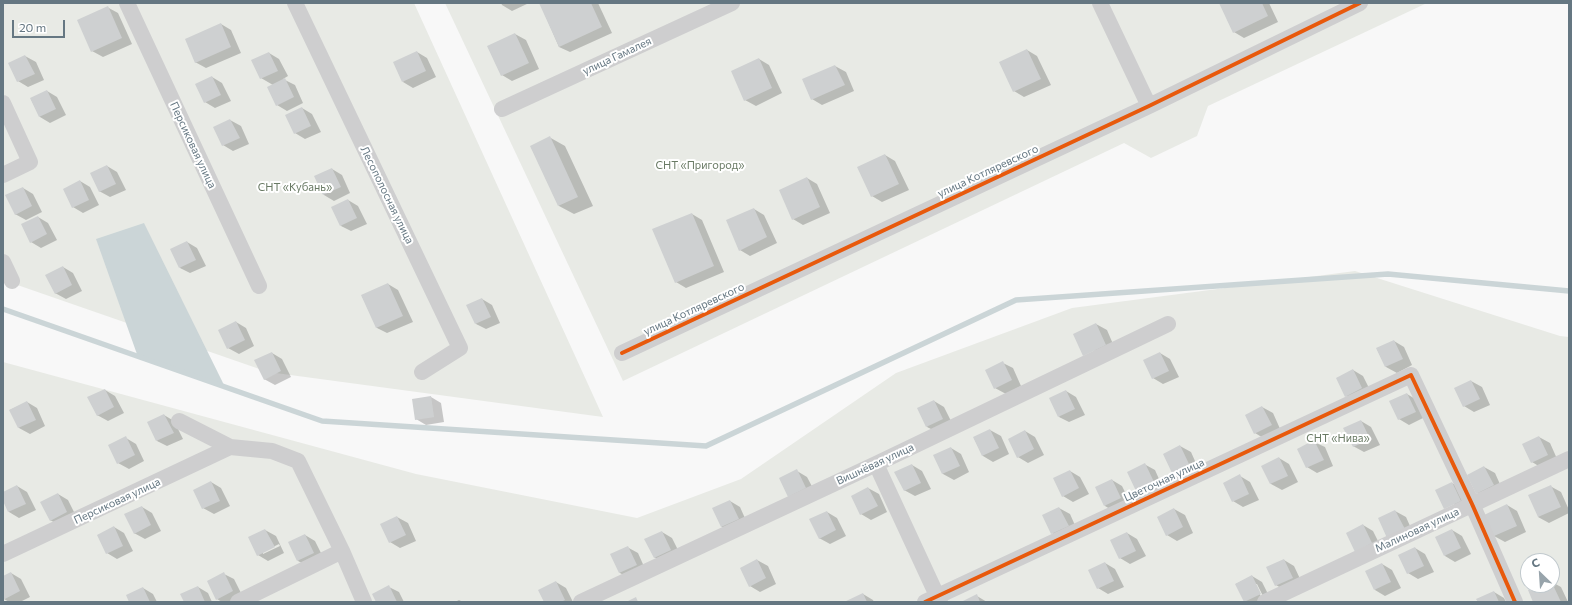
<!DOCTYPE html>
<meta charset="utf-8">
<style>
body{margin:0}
#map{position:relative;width:1572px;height:605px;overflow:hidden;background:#f8f8f8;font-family:Commissioner,sans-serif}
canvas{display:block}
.frame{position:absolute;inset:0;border:4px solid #657782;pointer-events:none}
.north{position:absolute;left:1520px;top:553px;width:40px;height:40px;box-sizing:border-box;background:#fff;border:1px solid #c1c9cd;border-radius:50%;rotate:335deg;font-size:11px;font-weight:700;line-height:16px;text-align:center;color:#657782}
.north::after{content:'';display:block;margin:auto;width:14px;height:18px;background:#98a4ab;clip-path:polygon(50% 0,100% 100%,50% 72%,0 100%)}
.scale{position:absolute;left:12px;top:20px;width:53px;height:18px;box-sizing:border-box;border:2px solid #657782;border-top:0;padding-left:5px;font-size:12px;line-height:14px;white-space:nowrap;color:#657782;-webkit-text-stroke:3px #fff;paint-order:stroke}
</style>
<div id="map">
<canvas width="1572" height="605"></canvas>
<div class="frame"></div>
<div class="north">С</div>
<div class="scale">20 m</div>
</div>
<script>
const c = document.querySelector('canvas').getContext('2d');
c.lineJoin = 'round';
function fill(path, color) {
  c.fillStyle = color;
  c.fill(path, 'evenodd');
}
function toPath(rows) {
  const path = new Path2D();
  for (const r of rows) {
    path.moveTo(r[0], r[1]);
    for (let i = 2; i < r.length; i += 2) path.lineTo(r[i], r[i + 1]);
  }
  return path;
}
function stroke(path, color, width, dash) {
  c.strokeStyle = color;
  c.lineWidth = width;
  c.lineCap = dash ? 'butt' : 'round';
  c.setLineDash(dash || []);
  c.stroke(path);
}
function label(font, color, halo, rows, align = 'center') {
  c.font = font + ' Commissioner,sans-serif';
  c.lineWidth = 4;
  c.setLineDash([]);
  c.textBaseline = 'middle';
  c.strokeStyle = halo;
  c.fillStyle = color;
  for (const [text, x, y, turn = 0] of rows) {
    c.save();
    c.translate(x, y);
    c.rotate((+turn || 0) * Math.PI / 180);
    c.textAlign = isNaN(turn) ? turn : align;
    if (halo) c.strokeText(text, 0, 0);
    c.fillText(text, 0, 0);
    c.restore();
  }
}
fill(toPath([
 [3,3,414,3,603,417,268,372,3,280],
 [445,3,1427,3,1208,106,1197,136,1151,158,1124,143,623,381],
 [1355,271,1560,336,1569,337,1569,602,3,602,3,362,416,474,637,518,741,479,896,373,1072,308],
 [1528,561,1552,561,1552,585,1528,585]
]), '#e8eae5');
fill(toPath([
 [144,223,225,387,138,357,96,239]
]), '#cbd5d7');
fill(toPath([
 [501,3,529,3,512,11,502,5],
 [540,3,598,3,612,33,570,52,559,47],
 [1220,3,1269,3,1278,22,1244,38,1234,32],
 [107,7,118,13,132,44,103,57,92,51],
 [221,24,231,30,241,53,206,68,195,62],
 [515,34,526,40,539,69,512,81,502,75],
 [1027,50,1037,56,1051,85,1024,97,1014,91],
 [417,52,427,58,436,77,413,88,403,82],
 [269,53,279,59,288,76,283,79,295,85,303,103,287,111,277,105,273,85,261,78],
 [25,56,36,62,44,80,28,87,18,81],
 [759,59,769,65,782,93,756,106,745,100],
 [835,66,846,72,854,91,822,105,812,99,803,80],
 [212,77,222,83,231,101,215,108,205,102],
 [47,91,57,97,66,115,50,123,40,117,31,99],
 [302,108,312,114,321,132,305,139,295,133],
 [230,120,241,126,249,144,233,151,223,145],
 [549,137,565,146,593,206,574,214,559,206],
 [885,155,895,161,909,190,882,202,872,196],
 [107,166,117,172,126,190,110,197,99,191],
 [332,169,342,175,350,193,334,201,324,195,316,177],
 [807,178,817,184,830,213,803,225,793,219],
 [80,181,90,187,99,205,83,213,73,207],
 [23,188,33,194,42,212,26,220,15,214],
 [348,200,358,206,367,224,351,231,341,226],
 [754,209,764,215,777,243,750,256,740,250],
 [692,214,702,220,724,272,686,288,676,282],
 [38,217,48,223,57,240,41,248,31,242],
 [187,242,197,248,206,266,190,273,180,268],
 [63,267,73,273,82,291,66,299,55,293],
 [388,284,398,290,413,322,387,333,377,328,362,296],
 [482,299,492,305,500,323,486,329,476,324],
 [236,322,246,328,254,346,239,354,228,348],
 [1096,324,1107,330,1116,351,1094,361],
 [1394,341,1404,347,1412,365,1397,373,1386,367,1377,349],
 [272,353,282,359,291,377,275,385,264,379],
 [1160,353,1170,359,1179,377,1163,384,1153,378],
 [1003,363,1013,368,1021,386,1006,394,995,388],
 [1353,370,1363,376,1372,394,1356,402,1346,396],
 [1471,381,1482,387,1490,405,1474,412,1464,406],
 [105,390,115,396,124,413,108,421,97,415],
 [1066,391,1076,397,1085,415,1069,422,1059,417],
 [1407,394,1417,400,1425,417,1409,425,1399,419],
 [431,397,441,403,444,422,426,425,416,419],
 [934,401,944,407,953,425,937,432,927,427],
 [27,402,37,408,45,426,30,434,19,428,10,410],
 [1262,407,1273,413,1281,431,1265,439,1255,433],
 [164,415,174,421,183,439,167,446,157,441],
 [1361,421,1371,427,1380,445,1364,452,1353,446],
 [990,430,1001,436,1009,454,993,462,983,456,974,438],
 [1025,431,1035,437,1044,455,1028,463,1018,457],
 [1539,437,1550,443,1558,461,1542,468,1532,462],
 [126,438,136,444,144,461,129,469,118,463],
 [1314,442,1325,447,1333,466,1317,473,1307,467],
 [1180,446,1191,452,1199,470,1183,478,1173,472],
 [951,448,961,454,969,472,954,480,943,474,935,456],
 [1279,458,1289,464,1298,482,1282,490,1271,484,1263,466],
 [1144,464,1155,470,1163,488,1147,496,1137,490],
 [912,465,922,471,931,489,915,496,904,490],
 [1484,467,1495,473,1503,491,1477,493],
 [797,471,807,477,816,494,789,496],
 [1070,471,1080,477,1089,494,1073,502,1063,496],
 [1240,476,1250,482,1259,500,1243,507,1233,501],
 [1112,480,1122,486,1131,504,1115,512,1105,506],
 [211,482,221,488,230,506,214,514,203,508],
 [1452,483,1462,489,1471,507,1455,514],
 [17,486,27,492,36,510,19,518,9,512,3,499,3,493],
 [1550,486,1561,492,1569,510,1569,513,1549,523,1538,517],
 [868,488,879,494,887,512,871,520,861,514],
 [58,494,68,500,77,518,61,526,50,520],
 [730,501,740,507,748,525,733,533,722,527,714,509],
 [1507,505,1517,511,1526,532,1505,542,1494,536],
 [142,507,152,513,161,531,145,539,134,533],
 [1059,508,1070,514,1078,532,1062,539,1052,533],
 [1174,509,1185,515,1193,533,1177,541,1167,535],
 [1395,511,1406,517,1414,535,1379,519],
 [827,512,837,518,846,536,830,544,819,538],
 [397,517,408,523,416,541,400,548,390,542],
 [1363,525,1373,531,1382,549,1366,557],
 [114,527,124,533,133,551,117,559,107,553],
 [265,530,276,536,284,553,268,561,258,555],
 [279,544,280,546,263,554,263,552],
 [1452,530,1462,536,1471,554,1455,562,1445,556],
 [662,532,672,538,681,556,665,563,654,557],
 [1127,533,1137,539,1146,556,1130,564,1120,558],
 [305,535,315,541,324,559,308,566,298,561],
 [627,547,638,553,646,571,630,579,620,573,612,555],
 [1415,548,1425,554,1434,572,1418,579,1408,573],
 [757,560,768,566,776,584,760,592,750,586],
 [1284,560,1294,566,1302,583,1286,591,1276,585],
 [1105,563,1115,569,1124,587,1108,594,1098,588],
 [1382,564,1392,570,1401,588,1385,596,1375,590],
 [11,573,21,579,30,597,20,602,9,602,4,599,3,577],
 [224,574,234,579,243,597,233,602,222,602,217,599],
 [1252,576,1262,582,1271,600,1267,602,1245,602,1236,584],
 [1255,584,1257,584,1264,598,1262,599],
 [556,582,566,588,573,602,545,602],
 [1552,582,1561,587,1568,602,1534,602,1542,585,1552,585],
 [198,587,208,593,212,602,185,602],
 [389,587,399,592,404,602,377,602],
 [143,588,153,594,157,602,130,602],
 [1494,592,1504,598,1506,602,1479,602],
 [863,594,873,600,874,602,847,602],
 [977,596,987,602,963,602],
 [459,600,463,602,455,602]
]), '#0003');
stroke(toPath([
 [3,309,322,421,706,446,1016,300,1388,274,1569,291]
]), '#cbd5d7', 5.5);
fill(toPath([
 [539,3,591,3,602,27,559,47],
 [1219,3,1262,3,1268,16,1233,33],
 [108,6,122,38,91,52,77,20],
 [221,23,231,47,195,63,185,39],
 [515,33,529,63,501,76,487,46],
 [1027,49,1041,79,1013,92,999,62],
 [417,51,426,71,402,82,393,62],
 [269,52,278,71,260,79,251,60],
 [25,55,35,74,17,82,8,63],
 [759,58,772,88,744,101,731,71],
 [835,65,845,85,811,100,802,79],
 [212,76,221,95,204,103,195,84],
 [285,78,294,97,276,106,267,87],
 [47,90,56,109,39,117,30,98],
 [302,107,311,126,294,134,285,115],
 [230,119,240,138,222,146,213,127],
 [550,136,578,197,558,206,530,146],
 [885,154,899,184,871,197,857,167],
 [107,165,116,184,99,192,90,173],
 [332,168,341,187,323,195,314,176],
 [807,177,820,207,792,220,779,190],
 [80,180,89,200,72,208,63,189],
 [23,187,32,206,15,215,5,195],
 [348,199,357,218,340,226,331,207],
 [754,208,767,237,739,251,726,220],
 [692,213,714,266,675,283,652,229],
 [38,216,47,234,30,243,21,224],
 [187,241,196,260,179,268,170,249],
 [63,266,72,285,55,294,45,275],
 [388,283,403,316,376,328,361,295],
 [482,298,491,317,475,324,466,305],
 [236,321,245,340,227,349,218,330],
 [1096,323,1106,345,1083,356,1073,334],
 [1394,340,1403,359,1385,367,1376,348],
 [272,352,281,371,264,380,254,360],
 [1160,352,1169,371,1152,379,1143,360],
 [1003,361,1012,380,994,389,985,370],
 [1353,369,1362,388,1345,397,1336,378],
 [1471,380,1480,399,1463,407,1454,388],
 [105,389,114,407,97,416,87,397],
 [1066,390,1075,409,1058,417,1049,398],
 [1407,393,1416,412,1398,420,1389,401],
 [431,396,434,417,415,420,412,399],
 [934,400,943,419,926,427,917,408],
 [27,401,36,420,18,428,9,410],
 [1262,406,1272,425,1254,434,1245,415],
 [164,414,174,433,156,441,147,422],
 [1361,420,1370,439,1353,447,1343,428],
 [990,429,999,448,982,456,973,437],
 [1025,430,1034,449,1017,458,1008,439],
 [126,436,135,455,117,464,108,445],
 [1539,436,1548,455,1531,463,1522,444],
 [1314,440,1324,460,1306,468,1297,449],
 [1180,445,1189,464,1172,473,1163,454],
 [951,447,960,466,942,474,933,455],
 [1279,457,1288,476,1270,484,1261,466],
 [1145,463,1154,482,1136,491,1127,472],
 [912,464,921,483,904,491,894,472],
 [1484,466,1494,485,1476,494,1467,475],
 [797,469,806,488,788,497,779,478],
 [1070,470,1079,488,1062,497,1053,478],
 [1240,474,1249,494,1232,502,1223,483],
 [1112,479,1121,498,1104,506,1095,487],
 [211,481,220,501,202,509,193,490],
 [1452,482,1461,501,1444,509,1435,490],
 [17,485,26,504,8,512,3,501,3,492],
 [1551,485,1561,507,1538,517,1528,495],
 [868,487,878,506,860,515,851,496],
 [58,493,67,512,50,521,40,502],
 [730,500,739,519,721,527,712,508],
 [1507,504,1517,526,1494,536,1484,515],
 [142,506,151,525,134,534,124,514],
 [1059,507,1069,526,1051,534,1042,515],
 [1174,508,1183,527,1166,536,1157,517],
 [1395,510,1405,529,1387,538,1378,518],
 [827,511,836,530,819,539,809,519],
 [397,516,406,535,389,543,380,524],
 [1363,524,1372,543,1355,552,1346,533],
 [114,526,123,546,106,554,97,535],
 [265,529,275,547,257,556,248,537],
 [1452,529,1461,548,1444,556,1435,537],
 [662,531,671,550,654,558,644,539],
 [1127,532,1136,551,1119,559,1110,540],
 [305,534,314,553,297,561,288,542],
 [628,546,637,565,619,573,610,554],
 [1415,547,1424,566,1407,574,1398,555],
 [757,559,766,578,749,587,740,568],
 [1284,559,1293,578,1275,586,1266,567],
 [1105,562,1114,581,1097,589,1088,570],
 [1382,563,1391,582,1374,590,1365,571],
 [11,572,20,591,3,600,3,576],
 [224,572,233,591,216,600,207,581],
 [1252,575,1261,594,1244,602,1235,584],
 [556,581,565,600,561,602,544,602,538,590],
 [389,585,397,602,376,602,372,594],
 [1539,585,1553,585,1561,602,1533,602,1528,590],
 [198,586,205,602,184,602,180,594],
 [143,587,150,602,129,602,126,595],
 [1494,591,1499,602,1478,602,1476,599],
 [863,593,867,602,844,602],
 [977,594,980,602,961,602],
 [636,597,638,602,626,602]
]), '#ced0d1');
stroke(toPath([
 [127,3,259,286],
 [295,3,460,348,422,372],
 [1100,3,1149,106],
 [3,103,30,162,3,175],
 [502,109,732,3],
 [3,262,12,281],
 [622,353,1149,106,1360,3],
 [179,421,230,447,272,451,298,461,342,551,364,602],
 [876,464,940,602],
 [3,554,230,447],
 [238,602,342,551],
 [581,602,876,464,1168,324],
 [925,602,1411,375,1472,504,1515,602],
 [1265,602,1569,459]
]), '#cececf', 16);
stroke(toPath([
 [622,353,1149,106,1360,3],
 [925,602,1411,375,1472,504,1515,602]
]), '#e8590c', 4);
label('11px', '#657782', '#fff', [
 ["улица Гамалея",617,56,-25],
 ["Персиковая улица",193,145,65],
 ["улица Котляревского",988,171,-25],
 ["Лесополосная улица",387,195,64],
 ["улица Котляревского",694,309,-25],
 ["Вишнёвая улица",875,464,-25],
 ["Цветочная улица",1164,480,-25],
 ["Персиковая улица",117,501,-25],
 ["Малиновая улица",1417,530,-25]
]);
label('11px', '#697a64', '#fff', [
 ["СНТ «Пригород»",700,165],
 ["СНТ «Кубань»",295,187],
 ["СНТ «Нива»",1338,438]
]);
</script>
